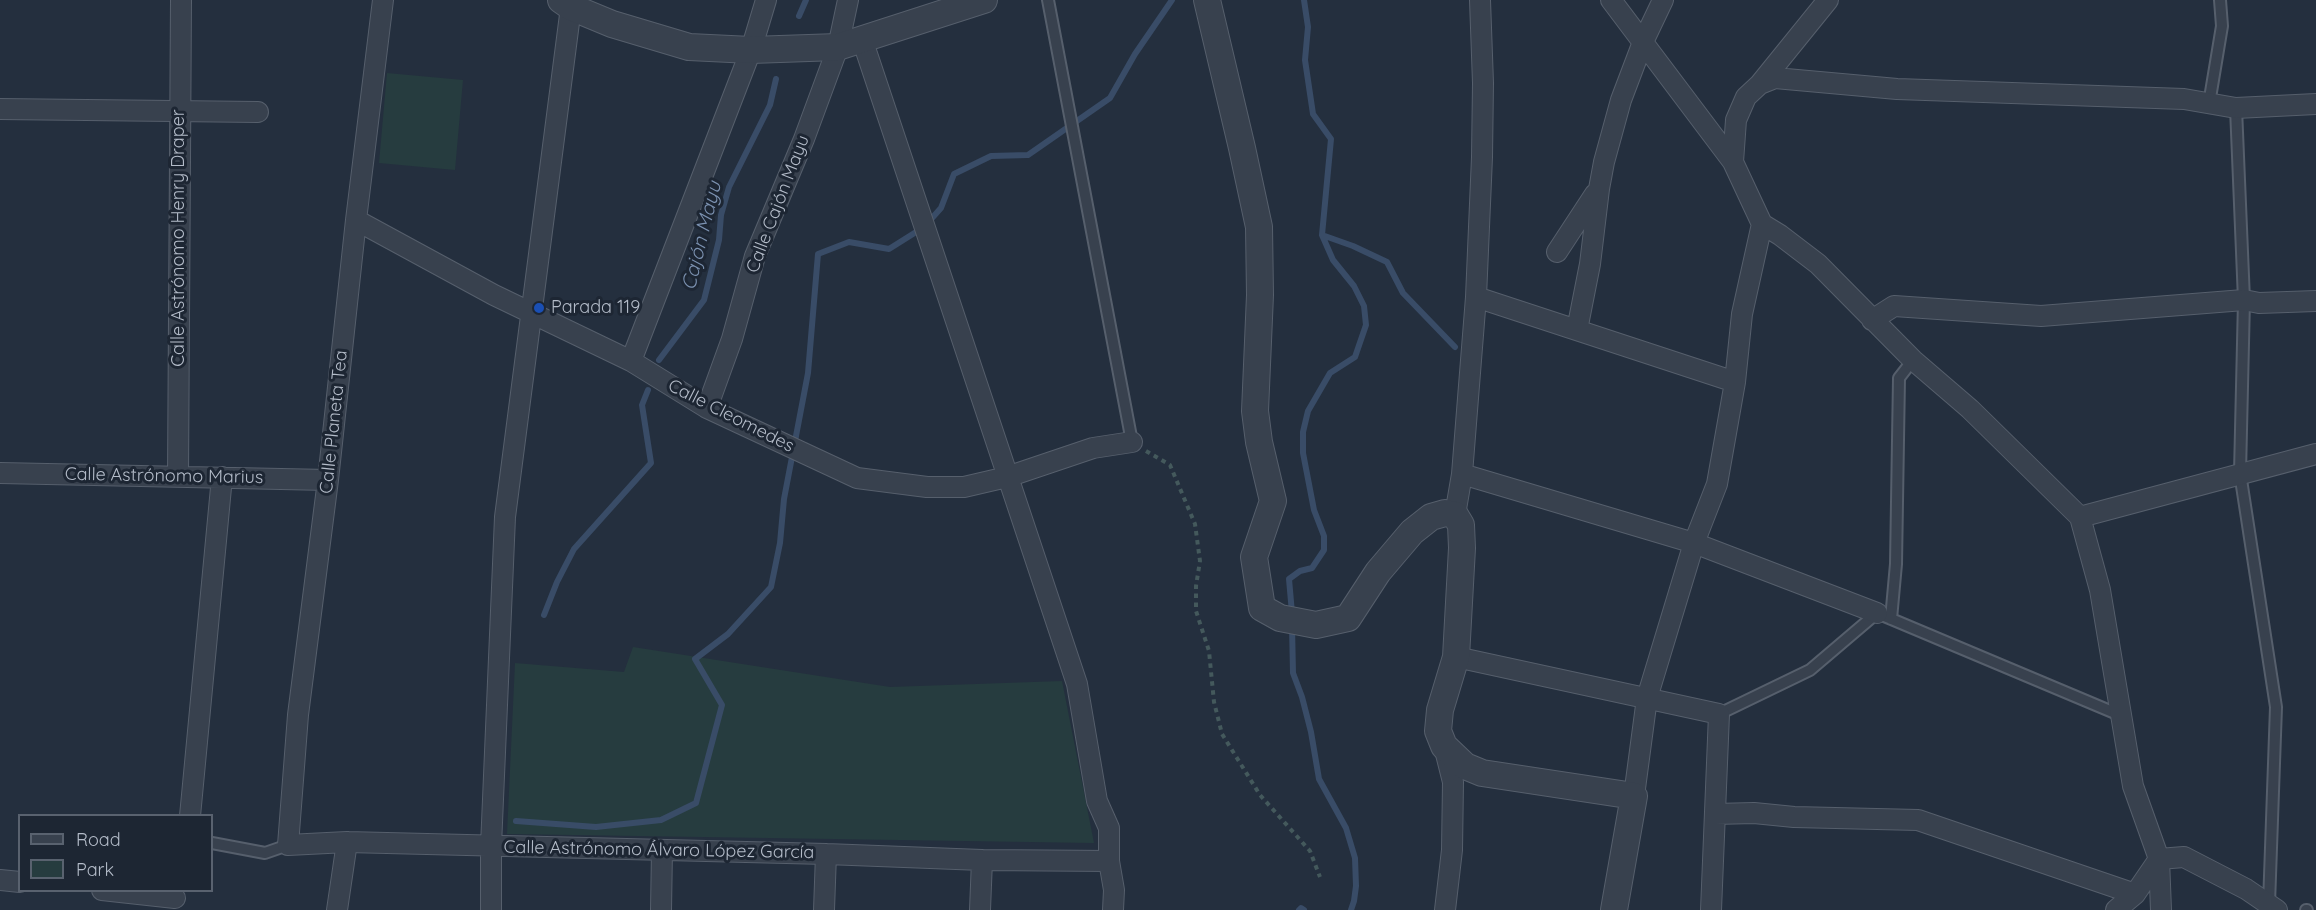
<!DOCTYPE html>
<meta charset="utf-8">
<style>
body{margin:0}
#map{position:relative;width:2316px;height:910px;overflow:hidden;background:#242f3e;font-family:Quicksand,sans-serif}
canvas{display:block}
.legend{position:absolute;left:18px;top:814px;width:195px;height:78px;box-sizing:border-box;background:#1d2633;border:2px solid #59626f;margin:0;padding:8px 10px;list-style:none;font-size:18px;color:#b4bcc9}
.legend li{display:flex;align-items:center;gap:12px;height:30px}
.legend b{width:30px;border:2px solid #59626f}
</style>
<div id="map">
<canvas width="2316" height="910"></canvas>
<ul class="legend">
<li><b style="height:8px;background:#38414e"></b>Road</li>
<li><b style="height:16px;background:#263c3f"></b>Park</li>
</ul>
</div>
<script>
const c = document.querySelector('canvas').getContext('2d');
c.lineJoin = 'round';
function fill(path, color) {
  c.fillStyle = color;
  c.fill(path, 'evenodd');
}
function toPath(rows) {
  const path = new Path2D();
  for (const r of rows) {
    path.moveTo(r[0], r[1]);
    for (let i = 2; i < r.length; i += 2) path.lineTo(r[i], r[i + 1]);
  }
  return path;
}
function stroke(path, color, width, dash) {
  c.strokeStyle = color;
  c.lineWidth = width;
  c.lineCap = dash ? 'butt' : 'round';
  c.setLineDash(dash || []);
  c.stroke(path);
}
function label(font, color, halo, rows, align = 'center') {
  c.font = font + ' Quicksand,sans-serif';
  c.lineWidth = 6;
  c.setLineDash([]);
  c.textBaseline = 'middle';
  c.strokeStyle = halo;
  c.fillStyle = color;
  for (const [text, x, y, turn = 0] of rows) {
    c.save();
    c.translate(x, y);
    c.rotate((+turn || 0) * Math.PI / 180);
    c.textAlign = isNaN(turn) ? turn : align;
    if (halo) c.strokeText(text, 0, 0);
    c.fillText(text, 0, 0);
    c.restore();
  }
}
fill(toPath([
 [387,73,463,80,455,170,379,163],
 [633,647,890,687,1062,681,1094,843,507,834,515,663,624,672]
]), '#263c3f');
stroke(toPath([
 [799,16,806,0],
 [1322,235,1353,246,1387,262,1403,293,1455,347],
 [659,360,704,300,719,240,721,215,729,187,770,105,776,79],
 [1292,613,1289,579,1300,571,1312,568,1324,550,1324,536,1314,510,1303,453,1303,432,1308,411,1330,373,1355,357,1366,325,1364,306,1354,286,1333,260,1322,235,1331,139,1313,114,1305,60,1308,27,1304,0],
 [544,615,557,582,574,549,651,463,642,405,648,390],
 [1292,626,1293,673,1302,697,1311,732,1319,779,1346,828,1355,858,1356,886,1354,901,1351,910],
 [516,821,596,827,661,820,696,803,722,705,695,659,728,634,771,587,780,543,784,499,808,373,818,254,849,242,889,249,924,227,941,208,954,174,991,156,1028,155,1110,98,1135,54,1172,0],
 [1299,910,1301,908,1304,910]
]), '#394c67', 6);
const service = toPath([
 [1048,0,1132,442],
 [2209,104,2222,26,2220,0],
 [2236,108,2244,300,2240,473,2276,707,2269,904],
 [1891,619,1896,564,1899,378,1913,360],
 [1719,714,1810,670,1877,613,2122,716],
 [212,843,265,853,288,845],
 [2306,910,2307,910]
]);
const minor = toPath([
 [383,0,356,220,328,480,298,715,288,845,347,842,826,854,982,860,1109,861],
 [1611,0,1733,162,1762,224,1742,314,1735,382,1717,484,1694,543,1647,698,1634,796],
 [862,39,1077,684,1097,801,1109,828,1109,861,1114,890,1113,910],
 [1760,84,1828,0],
 [0,109,258,112],
 [1733,162,1736,120,1746,97,1760,84,1775,78,1897,89,2184,99,2236,108,2316,104],
 [356,220,494,295,631,361,707,408,857,478,927,487,964,487,1007,477,1093,448,1132,442],
 [1762,224,1780,235,1818,264,1913,360,1970,409,2080,517,2100,590,2133,786,2159,859,2184,857,2246,889,2277,910],
 [1557,252,1595,194],
 [1476,297,1735,382],
 [1872,320,1894,306,2041,316,2244,300,2259,303,2316,301],
 [1577,330,1590,264,1599,189,1604,162,1621,100,1643,42,1663,0],
 [631,361,751,50,766,0],
 [707,408,732,339,755,256,804,139,838,47,848,0],
 [0,473,328,480],
 [1462,474,1694,543,1877,613],
 [178,477,181,0],
 [1455,515,1462,474,1476,297,1482,157,1483,83,1480,0],
 [2080,517,2316,454],
 [1456,657,1719,714,1711,910],
 [1444,746,1453,782,1452,850,1445,910],
 [1715,814,1754,813,1794,817,1918,820,2135,894],
 [190,816,222,477],
 [2159,859,2161,910],
 [0,880,20,882],
 [102,890,175,898],
 [337,910,347,842],
 [491,910,491,846,505,517,571,7],
 [661,910,662,850],
 [824,910,826,854],
 [980,910,982,860],
 [2116,910,2135,894,2159,859]
]);
const tertiary = toPath([
 [561,0,571,7,612,24,689,47,751,50,838,47,984,0],
 [1207,0,1242,148,1259,227,1260,295,1255,411,1259,442,1273,501,1254,557,1262,608,1280,618,1316,625,1348,618,1378,572,1412,532,1431,517,1445,513,1455,515,1461,525,1462,548,1456,657,1440,710,1438,731,1444,746,1465,766,1482,773,1634,796,1614,910]
]);
stroke(service, '#565f6c', 14);
stroke(minor, '#565f6c', 22);
stroke(tertiary, '#565f6c', 28);
stroke(toPath([
 [1146,451,1170,465,1195,524,1200,561,1196,586,1196,611,1209,651,1214,702,1222,734,1260,795,1310,851,1320,877]
]), '#44595c', 4, [4.5, 4.5]);
stroke(service, '#38414e', 10);
stroke(minor, '#38414e', 20);
stroke(tertiary, '#38414e', 26);
for (const [x, y, r, color] of [
 [539,308,6,"#1a4fb4"]
]) {
  const dot = new Path2D();
  dot.arc(x, y, r, 0, 2 * Math.PI);
  c.fillStyle = color;
  c.fill(dot);
  stroke(dot, '#1d2633', 2);
}
label('18px', '#b4bcc9', '#1d2633', [
 ["Calle Cajón Mayu",778,204,-69],
 ["Calle Astrónomo Henry Draper",179,238,-90],
 ["Calle Cleomedes",731,416,27],
 ["Calle Planeta Tea",334,422,-84],
 ["Calle Astrónomo Marius",164,476,1],
 ["Calle Astrónomo Álvaro López García",659,850,1]
]);
label('18px', '#b4bcc9', '#1d2633', [
 ["Parada 119",551,308]
], 'left');
label('italic 20px', '#7c92b1', '#1d2633', [
 ["Cajón Mayu",702,236,-76]
]);
</script>
